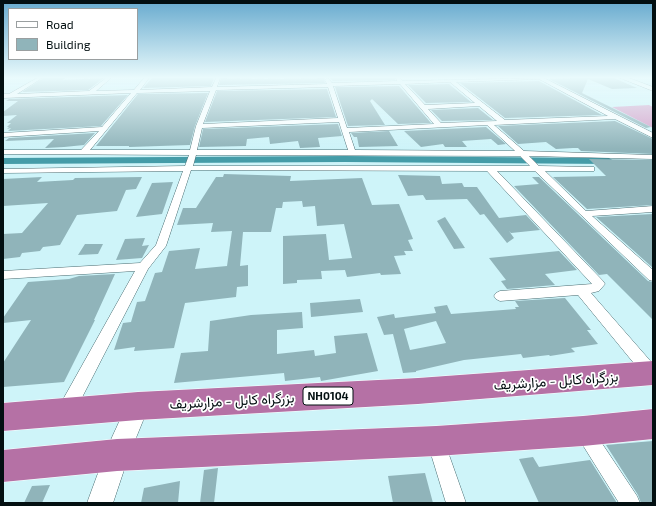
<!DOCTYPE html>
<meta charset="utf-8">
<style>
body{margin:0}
#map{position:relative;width:656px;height:506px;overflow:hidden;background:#cef4f9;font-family:"Exo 2",sans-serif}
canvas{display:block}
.frame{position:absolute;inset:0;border:4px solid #030f11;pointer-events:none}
.legend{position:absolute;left:8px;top:8px;width:130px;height:52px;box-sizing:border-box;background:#fff;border:1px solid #9a9fa0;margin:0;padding:5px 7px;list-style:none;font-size:12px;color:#030f11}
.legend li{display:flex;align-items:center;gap:8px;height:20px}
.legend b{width:20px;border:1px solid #9a9fa0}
</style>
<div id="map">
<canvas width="656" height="506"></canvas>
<div class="frame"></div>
<ul class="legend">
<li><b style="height:5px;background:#fff"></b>Road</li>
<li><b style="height:11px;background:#90b4ba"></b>Building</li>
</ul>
</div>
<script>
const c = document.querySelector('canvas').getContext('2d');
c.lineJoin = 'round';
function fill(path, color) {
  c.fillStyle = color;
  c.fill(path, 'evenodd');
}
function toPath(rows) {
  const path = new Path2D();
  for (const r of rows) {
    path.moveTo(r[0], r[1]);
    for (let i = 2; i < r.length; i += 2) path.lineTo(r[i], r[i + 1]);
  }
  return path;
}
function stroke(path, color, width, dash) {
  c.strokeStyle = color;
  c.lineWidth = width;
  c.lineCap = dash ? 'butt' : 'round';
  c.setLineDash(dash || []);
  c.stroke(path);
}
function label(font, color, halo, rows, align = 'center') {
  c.font = font + ' "Exo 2",Vazirmatn,sans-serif';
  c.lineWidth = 3.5;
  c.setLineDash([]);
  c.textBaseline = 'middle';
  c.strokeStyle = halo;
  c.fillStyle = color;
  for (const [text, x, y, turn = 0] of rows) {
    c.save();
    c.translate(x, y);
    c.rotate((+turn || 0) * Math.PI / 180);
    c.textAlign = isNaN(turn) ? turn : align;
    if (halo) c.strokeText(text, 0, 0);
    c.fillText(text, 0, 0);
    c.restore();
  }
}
fill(toPath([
 [649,105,653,107,653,128,612,107]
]), '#d59ec8');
fill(toPath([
 [345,156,609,158,614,161,609,164,345,162,3,164,3,158,345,156]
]), '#459ca8');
fill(toPath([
 [43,78,65,78,63,80,104,78,88,90,22,92],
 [152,78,214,78,211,86,143,88],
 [221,78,266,79,325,78,324,80,325,83,219,85],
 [330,78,395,78,395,80,333,81],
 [573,78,614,78,637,88,612,89,588,79,582,93,651,127,646,128,549,79],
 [539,81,602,115,505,118,460,83],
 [449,84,471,102,426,103,408,85],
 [399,86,431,123,398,124,372,99,370,101,385,125,348,126,335,87],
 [327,89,336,117,205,122,217,91],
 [208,93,195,126,190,145,129,147,129,146,96,146,138,94],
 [128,95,101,126,8,131,11,128,7,129,9,127,7,127,11,123,7,123,17,115,3,116,3,112,18,101,6,101,9,99],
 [478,108,493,120,442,121,431,110],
 [615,121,653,139,653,154,581,151,578,148,573,148,556,149,546,142,518,144,498,126],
 [338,124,342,136,318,138,320,147,300,148,298,141,270,144,269,137,247,139,246,146,199,147,203,129],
 [486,127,506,144,498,145,491,139,462,141,467,147,445,147,443,144,421,147,404,131],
 [389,131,398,146,359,147,357,137,354,137,351,133],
 [95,133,84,145,64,147,45,148,54,139,5,141,9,138],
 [589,159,653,160,653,205,587,209,553,177,606,176],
 [224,174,291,176,290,181,362,178,372,205,399,204,413,239,408,240,413,251,404,251,406,255,394,256,401,274,381,275,380,273,347,277,345,270,321,271,322,279,297,280,297,283,283,284,283,236,326,234,329,260,352,258,344,224,317,226,315,206,303,207,302,201,283,202,282,208,276,208,271,232,243,232,240,266,248,265,248,286,237,287,236,297,185,303,174,348,134,351,135,347,114,350,123,323,131,322,137,302,145,301,155,273,162,272,169,251,200,248,195,269,227,266,232,231,211,232,213,223,177,225,183,208,196,208,216,177,223,177],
 [398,175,440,176,442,184,462,183,464,187,477,187,499,218,526,215,540,230,511,233,509,231,514,238,507,243,484,214,480,215,467,199,426,200,423,195,408,196],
 [42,177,37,182,73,180,75,178,142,177,136,189,126,190,117,211,77,215,60,245,43,247,40,251,22,253,20,257,3,259,3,234,22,233,48,203,3,206,3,179],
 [532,177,539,177,648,281,653,282,653,320,607,274,599,275,514,186,539,184],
 [173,182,162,214,136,217,152,183],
 [653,214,653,268,596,217],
 [445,217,465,248,454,249,437,221],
 [145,238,142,246,149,245,142,258,116,260,125,239],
 [85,244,103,244,98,254,78,255],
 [559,251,577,270,545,274,555,285,507,289,501,281,506,280,489,258],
 [115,274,94,320,95,320,64,382,3,387,3,363,31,320,3,323,3,318,28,282,69,279,79,276],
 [565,298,591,330,587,330,598,344,571,348,575,352,550,356,549,355,523,358,521,354,464,360,416,371,416,372,403,373,393,334,384,335,377,317,394,314,395,318,436,313,434,307,447,305,451,314,516,309,515,307,519,307,515,301],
 [436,321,446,343,410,350,404,329],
 [360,299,363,312,311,317,310,303],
 [302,312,303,328,277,330,277,354,314,350,315,356,336,353,334,336,367,333,378,371,321,381,320,377,285,381,284,373,174,383,181,353,208,351,210,321,251,315],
 [653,441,653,503,641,503,638,495,606,445],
 [533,457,539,467,590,460,617,503,539,503,519,459],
 [218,468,214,503,200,503,204,470],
 [425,473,433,503,393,503,388,476],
 [180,481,178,503,141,503,144,488],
 [50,485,42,503,24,503,32,486]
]), '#90b4ba');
const street = toPath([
 [37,78,42,78,17,94,89,91,106,78,111,78,96,91,134,90,144,78,149,78,140,90,212,87,216,78,220,78,217,87,327,84,325,80,328,78,332,83,397,81,396,78,400,78,403,81,544,78,653,133,653,138,615,119,494,125,524,151,653,155,653,159,529,156,539,166,594,167,594,171,545,171,586,211,653,206,653,212,592,216,653,270,653,281,649,280,535,171,497,171,603,281,605,284,599,291,591,293,653,364,653,379,646,378,578,295,500,301,496,299,494,296,496,293,500,291,592,284,487,171,191,170,166,246,148,269,73,415,67,417,61,415,59,409,61,403,135,271,3,279,3,271,140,263,156,245,183,171,3,173,3,169,185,166,189,155,3,154,3,150,81,150,99,131,3,137,3,133,102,127,131,93,3,98,3,94,9,94,37,78],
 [539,79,608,116,505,120,456,82,539,79],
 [450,82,475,103,425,105,405,84,450,82],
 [400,84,434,124,347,128,333,86,400,84],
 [328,87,338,118,203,124,216,90,328,87],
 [210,91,196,126,190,150,90,150,137,93,210,91],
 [479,106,497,121,441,123,428,109,479,106],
 [339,122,348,150,197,150,202,128,339,122],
 [487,125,515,151,355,150,349,132,487,125],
 [196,155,520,156,530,166,193,166,196,155],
 [585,424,591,427,637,496,640,503,619,503,579,439,576,433,579,427,585,424],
 [436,432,442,435,466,503,446,503,427,441,430,435,436,432]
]);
const secondary = toPath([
 [620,78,629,78,653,87,653,91,620,78],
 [138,395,146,398,149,406,129,455,113,503,87,503,108,446,130,398,138,395]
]);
const highway = toPath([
 [653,361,653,385,418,404,138,420,3,431,3,403,138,392,418,378,653,361],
 [653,409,653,439,583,446,436,456,117,471,3,482,3,450,117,439,436,426,583,416,653,409]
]);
stroke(street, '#496c71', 1);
stroke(secondary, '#496c71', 1);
stroke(highway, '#fff', 1);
fill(street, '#fff');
fill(secondary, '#fff');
fill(highway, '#b571a5');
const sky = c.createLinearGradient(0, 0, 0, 149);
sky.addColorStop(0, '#67aace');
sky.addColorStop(0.52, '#e9fafc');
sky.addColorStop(1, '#e9fafc00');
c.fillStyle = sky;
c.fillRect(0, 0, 656, 149);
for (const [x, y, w] of [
 [328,396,50]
]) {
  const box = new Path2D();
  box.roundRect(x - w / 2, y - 9, w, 18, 3);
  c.fillStyle = '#fff';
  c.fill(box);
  stroke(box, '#030f11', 1);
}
label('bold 11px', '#030f11', null, [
 ["NH0104",328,396]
]);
label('14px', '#030f11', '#fff', [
 ["بزرگراه کابل - مزارشریف",556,381,-4],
 ["بزرگراه کابل - مزارشریف",232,401,-3]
]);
</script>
